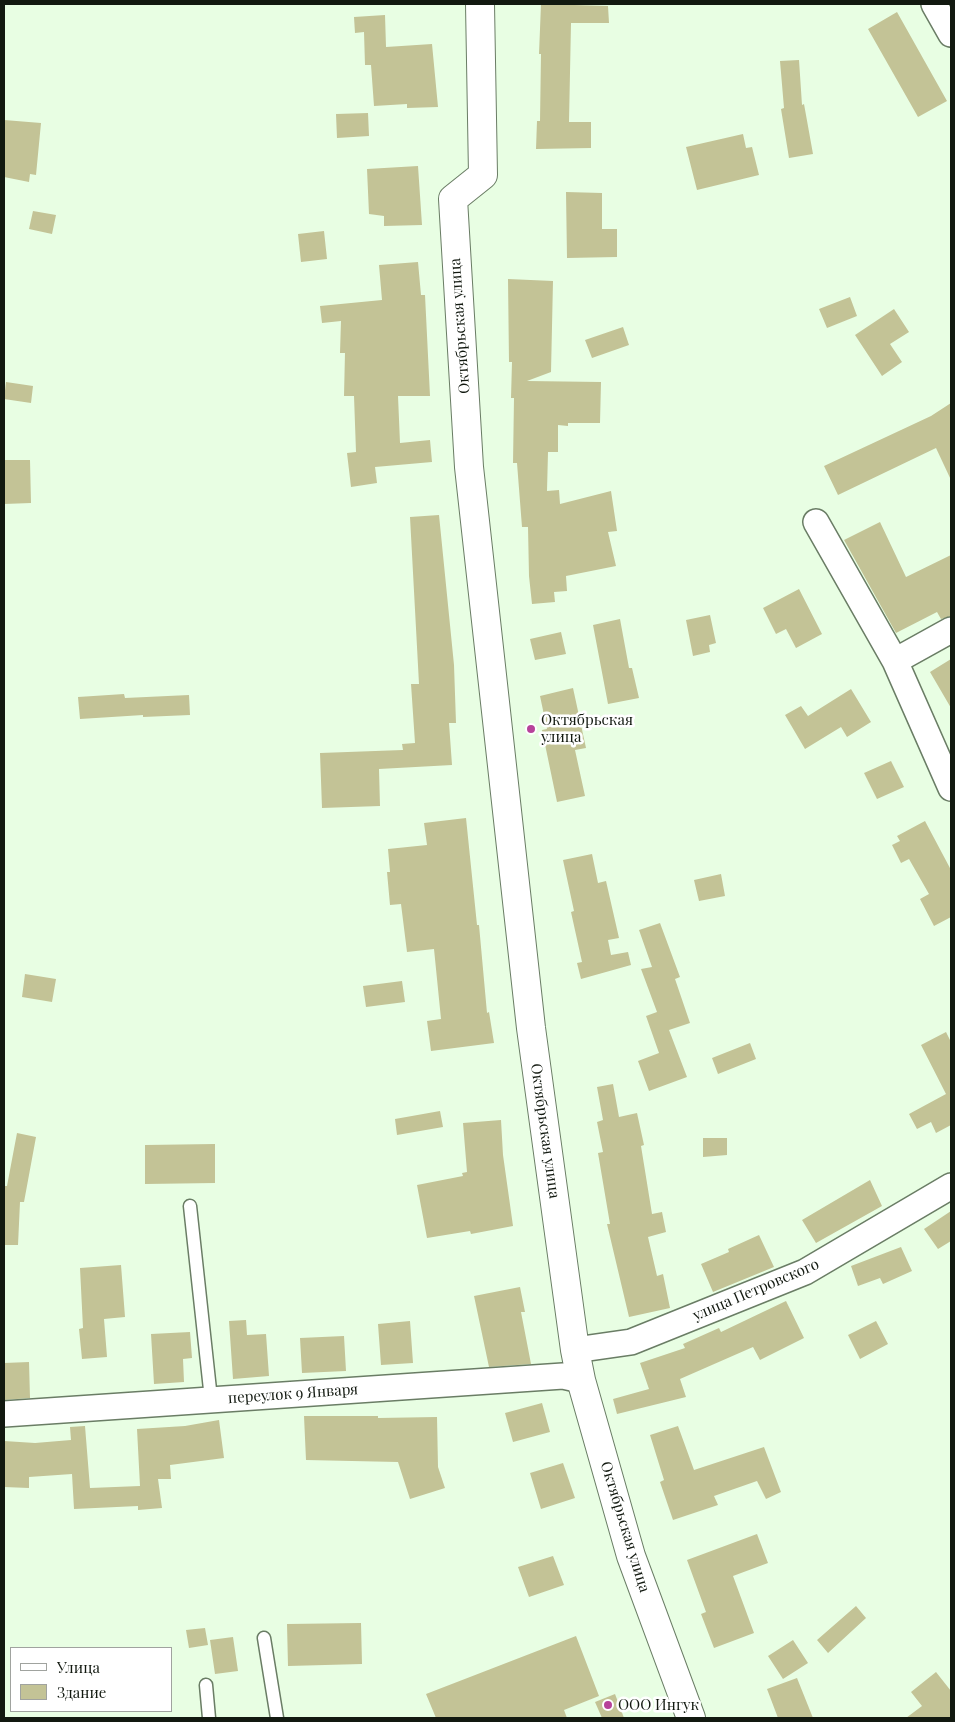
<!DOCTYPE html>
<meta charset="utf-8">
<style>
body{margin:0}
#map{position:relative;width:955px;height:1722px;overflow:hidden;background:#e8fee3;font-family:"Playfair Display",serif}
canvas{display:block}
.frame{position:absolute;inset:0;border:5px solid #121910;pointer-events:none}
.legend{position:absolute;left:10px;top:1647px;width:162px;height:65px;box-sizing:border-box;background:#fff;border:1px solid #a0a39f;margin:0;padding:6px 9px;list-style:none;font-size:15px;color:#121910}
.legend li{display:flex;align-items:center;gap:10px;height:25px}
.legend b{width:25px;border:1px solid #a0a39f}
</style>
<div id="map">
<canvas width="955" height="1722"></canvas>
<div class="frame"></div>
<ul class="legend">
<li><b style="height:6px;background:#fff"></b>Улица</li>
<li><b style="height:14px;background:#c3c396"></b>Здание</li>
</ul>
</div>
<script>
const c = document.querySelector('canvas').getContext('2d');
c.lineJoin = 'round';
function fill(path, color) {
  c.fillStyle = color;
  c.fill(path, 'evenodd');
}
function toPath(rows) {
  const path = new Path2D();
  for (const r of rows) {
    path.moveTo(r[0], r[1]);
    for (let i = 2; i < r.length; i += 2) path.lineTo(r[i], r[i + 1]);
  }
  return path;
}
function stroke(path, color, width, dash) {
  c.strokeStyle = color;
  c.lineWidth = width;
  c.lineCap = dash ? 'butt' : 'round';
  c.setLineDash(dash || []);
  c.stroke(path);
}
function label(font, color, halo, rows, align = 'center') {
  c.font = font + ' "Playfair Display",serif';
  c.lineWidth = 5;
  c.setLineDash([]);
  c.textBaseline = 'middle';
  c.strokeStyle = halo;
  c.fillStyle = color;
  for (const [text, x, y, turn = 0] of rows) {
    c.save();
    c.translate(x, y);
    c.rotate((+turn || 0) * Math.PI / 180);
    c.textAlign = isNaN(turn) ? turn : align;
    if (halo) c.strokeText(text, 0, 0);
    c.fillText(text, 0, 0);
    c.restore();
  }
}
fill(toPath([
 [541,4,608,6,609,23,571,23,569,122,591,122,591,148,536,149,537,121,540,121,541,54,539,54],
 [897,12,947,101,918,117,868,29],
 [385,15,386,47,432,44,438,107,407,108,407,104,374,106,371,65,365,65,364,32,355,33,354,17],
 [799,60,802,105,804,104,813,154,789,158,781,109,784,108,780,61],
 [368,113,369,136,337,138,336,114],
 [4,120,41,123,36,175,30,174,29,182,4,177],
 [743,134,746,148,752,147,759,175,697,190,686,147],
 [418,166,422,225,384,226,384,216,369,214,367,169],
 [566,192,602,193,602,229,617,229,617,257,567,258],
 [33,211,56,215,52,234,29,229],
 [324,231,327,259,301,262,298,234],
 [418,262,421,295,425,295,430,396,398,396,400,443,430,440,432,462,375,467,377,483,351,487,347,453,356,452,354,396,344,396,345,353,340,353,341,321,322,323,320,306,382,300,379,265],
 [508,279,553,281,551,372,527,381,601,382,600,423,568,423,568,426,558,425,558,452,548,452,547,491,559,490,560,504,611,491,617,531,608,532,616,566,566,576,567,591,554,592,555,602,532,604,529,576,528,527,522,527,517,463,513,463,514,398,511,398,512,362,509,362],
 [850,297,857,316,827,328,819,309],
 [894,309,909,332,890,344,902,362,882,376,855,335],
 [623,327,629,345,592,358,585,340],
 [6,382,33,386,31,403,4,399],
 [951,403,951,480,936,448,838,495,824,466,931,416],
 [4,460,30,460,31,503,4,504],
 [439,515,454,665,456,723,449,723,452,765,379,769,380,806,322,808,320,753,403,750,402,744,415,743,411,684,419,684,410,517],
 [880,522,906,577,951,555,951,616,941,619,937,612,896,633,844,540],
 [799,589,822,634,796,648,786,629,776,634,763,608],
 [710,615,716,643,709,645,710,652,693,656,686,620],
 [620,619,629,668,632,668,639,698,608,704,593,625],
 [561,632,566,654,535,660,530,639],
 [951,659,951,708,930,672],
 [573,688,586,748,575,750,585,796,557,802,542,730,547,729,540,696],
 [851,689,871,722,847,737,841,727,805,749,785,715,801,706,808,716],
 [124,694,125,698,189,695,190,715,143,717,143,715,80,719,78,697],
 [891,761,904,787,877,799,864,773],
 [466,818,477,925,479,925,487,1013,489,1012,494,1043,431,1051,427,1021,441,1019,434,949,407,952,401,904,390,905,387,872,390,872,388,849,427,845,424,823],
 [925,821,951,870,951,917,934,926,920,899,929,894,909,859,901,863,892,845,900,841,897,836],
 [592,854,598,883,606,881,619,938,608,940,611,955,628,952,631,965,581,979,577,963,582,962,571,912,574,911,563,860],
 [721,874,725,896,699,901,694,880],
 [660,923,680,977,675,979,690,1023,669,1030,687,1077,649,1091,638,1061,659,1053,646,1016,657,1012,641,969,652,967,639,930],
 [25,974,56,979,52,1002,22,997],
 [402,981,405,1002,366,1007,363,986],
 [946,1032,951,1042,951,1125,936,1133,931,1122,917,1129,909,1114,946,1094,921,1045],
 [750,1043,756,1059,718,1074,712,1058],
 [613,1084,619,1117,637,1113,644,1145,641,1146,652,1214,662,1212,666,1232,648,1237,657,1276,663,1274,670,1308,629,1317,607,1224,610,1224,598,1153,603,1152,597,1122,603,1120,597,1087],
 [440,1111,443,1127,397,1135,395,1119],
 [501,1120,503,1155,513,1226,471,1234,470,1231,427,1238,417,1185,463,1176,462,1173,467,1172,463,1123],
 [17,1133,36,1137,24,1202,20,1202,18,1245,4,1245,4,1186,7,1186],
 [703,1138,727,1138,727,1155,703,1157],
 [215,1144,215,1183,145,1184,145,1145],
 [870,1180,882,1206,816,1243,802,1220],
 [951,1211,951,1241,938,1249,924,1229],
 [759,1235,774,1267,713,1292,701,1264,729,1252,728,1249],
 [901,1247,912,1271,883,1284,880,1278,858,1286,851,1266],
 [121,1265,125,1317,104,1319,107,1357,82,1359,79,1329,83,1328,80,1268],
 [520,1287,525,1312,521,1312,531,1364,489,1367,474,1296],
 [786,1301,804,1338,760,1360,753,1347,680,1379,686,1397,617,1414,613,1399,649,1389,640,1363,685,1348,683,1344,719,1328,721,1332],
 [246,1320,247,1335,266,1334,269,1376,233,1379,229,1321],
 [410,1321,413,1363,381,1365,378,1324],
 [876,1321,888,1344,860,1359,848,1335],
 [190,1332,192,1358,183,1359,184,1382,154,1384,151,1334],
 [344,1336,346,1371,302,1373,300,1338],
 [29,1362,30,1398,4,1400,4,1363],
 [542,1403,550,1432,513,1442,505,1413],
 [304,1416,378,1416,378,1418,437,1417,438,1467,445,1488,410,1499,398,1462,306,1460],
 [219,1420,224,1458,170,1465,171,1479,158,1479,162,1508,138,1510,138,1506,74,1509,72,1474,29,1477,29,1488,4,1487,4,1441,35,1443,71,1440,70,1427,85,1426,90,1488,140,1486,137,1429,185,1426],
 [678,1426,694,1470,764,1447,781,1492,766,1499,757,1481,714,1496,718,1505,673,1520,660,1482,664,1480,650,1435],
 [563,1463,575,1498,541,1509,530,1473],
 [757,1534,768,1563,733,1576,754,1633,714,1648,701,1614,706,1612,687,1560],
 [553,1556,564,1585,529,1597,518,1567],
 [856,1606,866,1618,828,1653,817,1640],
 [361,1623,362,1664,288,1666,287,1624],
 [205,1628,208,1645,189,1648,186,1630],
 [576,1636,599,1696,564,1710,567,1718,436,1718,426,1694],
 [233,1637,238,1671,215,1674,210,1640],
 [793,1640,808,1663,783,1679,768,1656],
 [936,1672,951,1691,951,1718,906,1718,922,1706,911,1692],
 [797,1678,813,1718,778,1718,767,1689],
 [615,1694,624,1718,602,1718,595,1702]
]), '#c3c396');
const service = toPath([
 [190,1206,211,1399],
 [264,1638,277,1718],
 [206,1685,209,1718]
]);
const minor = toPath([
 [934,4,951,34],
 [816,522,895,661,951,788],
 [895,661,951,630],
 [575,1350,631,1342,805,1272,951,1186],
 [4,1414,563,1376,581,1380]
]);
const primary = toPath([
 [480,4,483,175,453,199,469,467,531,1028,575,1350,581,1380,631,1556,691,1718]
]);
stroke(service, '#6a7d65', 15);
stroke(minor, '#6a7d65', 28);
stroke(primary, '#6a7d65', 30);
stroke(service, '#fff', 12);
stroke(minor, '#fff', 25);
stroke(primary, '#fff', 28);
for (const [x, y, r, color] of [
 [531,729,5,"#b7429a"],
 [608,1705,5,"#b7429a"]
]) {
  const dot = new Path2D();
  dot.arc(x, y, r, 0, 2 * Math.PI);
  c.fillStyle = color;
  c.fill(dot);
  stroke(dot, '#fff', 2);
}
label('15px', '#121910', '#fff', [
 ["Октябрьская улица",460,326,-94],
 ["Октябрьская улица",545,1131,82],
 ["улица Петровского",756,1290,-23],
 ["переулок 9 Января",293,1394,-4],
 ["Октябрьская улица",625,1527,73]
]);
label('15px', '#121910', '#fff', [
 ["Октябрьская",541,720],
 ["улица",541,737],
 ["ООО Ингук",618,1705]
], 'left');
</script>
